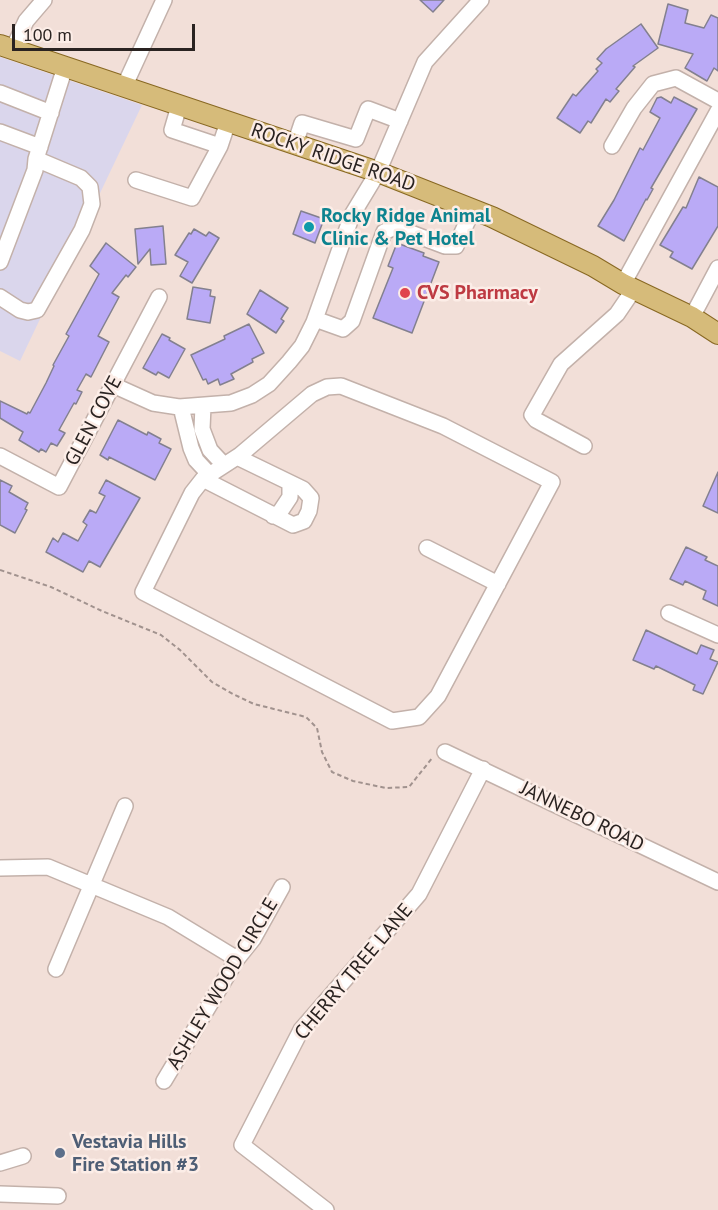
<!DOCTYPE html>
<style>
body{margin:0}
#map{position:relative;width:718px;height:1210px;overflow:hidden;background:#f2dfd8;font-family:"PT Sans",sans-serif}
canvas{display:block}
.scale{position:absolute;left:12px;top:24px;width:183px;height:27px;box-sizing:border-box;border:3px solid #2a2321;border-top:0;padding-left:8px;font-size:18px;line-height:21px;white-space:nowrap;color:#2a2321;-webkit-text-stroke:4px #fcede7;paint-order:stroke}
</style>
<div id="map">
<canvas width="718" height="1210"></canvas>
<div class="scale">100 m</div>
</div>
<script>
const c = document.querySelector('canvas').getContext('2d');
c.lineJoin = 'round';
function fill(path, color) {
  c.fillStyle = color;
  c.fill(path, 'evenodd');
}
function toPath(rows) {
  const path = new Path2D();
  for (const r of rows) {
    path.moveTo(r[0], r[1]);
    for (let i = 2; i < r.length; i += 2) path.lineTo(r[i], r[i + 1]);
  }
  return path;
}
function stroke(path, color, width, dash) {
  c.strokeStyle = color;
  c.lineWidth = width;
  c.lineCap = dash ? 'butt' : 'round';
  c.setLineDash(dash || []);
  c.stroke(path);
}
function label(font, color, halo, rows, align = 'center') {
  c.font = font + ' "PT Sans",sans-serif';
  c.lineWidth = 5;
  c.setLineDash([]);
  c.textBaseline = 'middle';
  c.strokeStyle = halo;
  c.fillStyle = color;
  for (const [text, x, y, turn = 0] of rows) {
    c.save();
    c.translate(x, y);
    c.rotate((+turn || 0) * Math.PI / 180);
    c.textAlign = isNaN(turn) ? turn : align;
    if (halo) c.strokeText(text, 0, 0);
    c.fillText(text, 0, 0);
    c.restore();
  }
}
fill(toPath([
 [0,57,142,105,20,361,0,351]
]), '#dad6ec');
const building = toPath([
 [420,0,444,0,433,12,420,0],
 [668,4,688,10,685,23,704,28,711,15,718,18,718,71,714,68,707,81,685,68,693,54,658,44,668,4],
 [641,24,658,48,633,66,635,67,616,89,619,91,610,102,606,99,591,123,588,121,580,133,557,118,573,94,576,96,598,71,596,69,602,63,597,59,606,49,641,24],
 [661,97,671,103,674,97,697,109,651,188,653,189,647,200,646,199,624,241,598,226,614,200,640,148,643,150,660,118,650,112,657,98,661,97],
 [699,177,718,187,718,226,692,269,670,257,673,252,660,245,683,207,686,208,699,177],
 [301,211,324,219,315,243,293,234,301,211],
 [163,226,166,264,151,265,150,249,138,264,135,229,163,226],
 [194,229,206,236,209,232,219,238,192,283,180,276,188,262,175,255,189,233,191,234,194,229],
 [106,243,136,267,128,277,126,275,112,293,119,297,98,336,109,342,91,377,86,374,77,390,82,392,76,404,74,403,59,430,65,433,57,446,51,443,46,452,41,449,39,452,19,440,23,432,0,418,0,401,27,414,28,412,30,413,46,383,54,366,53,365,69,336,66,334,99,274,90,266,106,243],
 [397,243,424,253,423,256,439,262,412,333,373,318,393,268,388,266,397,243],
 [193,287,211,290,210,296,215,297,210,323,187,319,193,287],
 [260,290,288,308,281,319,284,321,276,333,247,314,260,290],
 [249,324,264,353,252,359,253,362,231,374,234,379,220,385,218,379,208,384,206,379,203,380,191,355,225,339,224,336,249,324],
 [162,334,170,338,169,340,185,349,169,378,158,372,156,375,143,368,162,334],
 [118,420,147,435,148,432,161,439,159,443,171,449,155,480,109,457,108,460,100,455,118,420],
 [718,472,718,513,703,506,718,472],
 [0,480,12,486,9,492,28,503,25,509,27,510,15,533,0,525,0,480],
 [106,480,140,498,100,567,89,561,83,572,46,552,53,538,58,542,63,533,78,541,87,525,83,522,90,510,96,513,105,496,99,493,106,480],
 [686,547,707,557,705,560,718,566,718,606,703,599,706,591,685,581,683,585,670,579,686,547],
 [646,630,697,654,701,645,714,650,710,659,718,662,703,694,693,690,695,685,656,666,654,669,633,660,646,630]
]);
fill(building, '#baaaf6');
stroke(building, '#83808f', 1.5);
const minor = toPath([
 [13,49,26,21,44,0],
 [124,87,164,0],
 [0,93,51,113],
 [179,106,172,130,220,146,228,122],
 [0,132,40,147],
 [295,144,302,123,356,139,368,109,400,121],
 [612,146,634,108,653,84,676,78,718,101],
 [136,180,192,198,220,146],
 [0,262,35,170,36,159,65,67],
 [623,284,718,111],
 [0,297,20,310,28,312,37,310,82,230,92,204,90,187,81,178,36,159],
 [692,317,718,268],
 [315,319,343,329,352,321,384,232,395,227,445,246,456,246,473,209],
 [113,385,153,403,179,407,231,403,252,395,269,384,289,362,302,346,314,322,352,215,378,172,425,62,481,0],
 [341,386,443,426,552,482,438,696,419,717,392,721,143,592,192,493,203,479,240,455,312,394,327,387,341,386],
 [203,406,202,429,210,450,224,465],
 [181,407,191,448,196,460,210,475],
 [584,446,536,420,532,415,561,364,617,314,634,289],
 [0,456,59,487,159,297],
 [203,479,293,525,304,521,309,511,311,498,303,489,237,457],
 [273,516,280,512,290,497,290,483],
 [427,548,498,584],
 [669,613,718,635],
 [445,752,718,882],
 [0,868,48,867,168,917,237,959],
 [56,969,125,806],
 [164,1081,237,959,253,939,282,887],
 [0,1163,23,1156],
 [0,1194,58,1196],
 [326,1210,242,1145,301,1030,419,894,483,769]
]);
const major = toPath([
 [0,45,378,172,492,217,593,266,623,284,692,317,718,334]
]);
stroke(minor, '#c3b1aa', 18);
stroke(major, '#886822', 22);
stroke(toPath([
 [0,570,51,587,102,611,161,635,180,650,212,682,233,694,254,704,306,717,317,728,322,752,332,772,353,781,386,788,409,787,433,757]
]), '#a1928e', 2, [4.5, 3]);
stroke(minor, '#fff', 15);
stroke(major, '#d6bb7a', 20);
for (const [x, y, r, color] of [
 [309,227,6,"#0f9aa8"],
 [405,293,6,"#e0444e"],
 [60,1153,6,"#5c6f8a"]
]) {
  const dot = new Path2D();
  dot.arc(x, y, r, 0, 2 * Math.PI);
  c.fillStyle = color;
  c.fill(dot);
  stroke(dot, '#fcede7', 2);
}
label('20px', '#2a2321', '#fcede7', [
 ["ROCKY RIDGE ROAD",333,158,19],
 ["GLEN COVE",94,421,-62],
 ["JANNEBO ROAD",582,817,26],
 ["CHERRY TREE LANE",354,972,-50],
 ["ASHLEY WOOD CIRCLE",223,984,-59]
]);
label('bold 20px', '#0d838f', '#fcede7', [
 ["Rocky Ridge Animal",321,216],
 ["Clinic & Pet Hotel",321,239]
], 'left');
label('bold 20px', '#be3a42', '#fcede7', [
 ["CVS Pharmacy",417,293]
], 'left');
label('bold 20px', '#4e5e75', '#fcede7', [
 ["Vestavia Hills",72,1142],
 ["Fire Station #3",72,1165]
], 'left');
</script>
